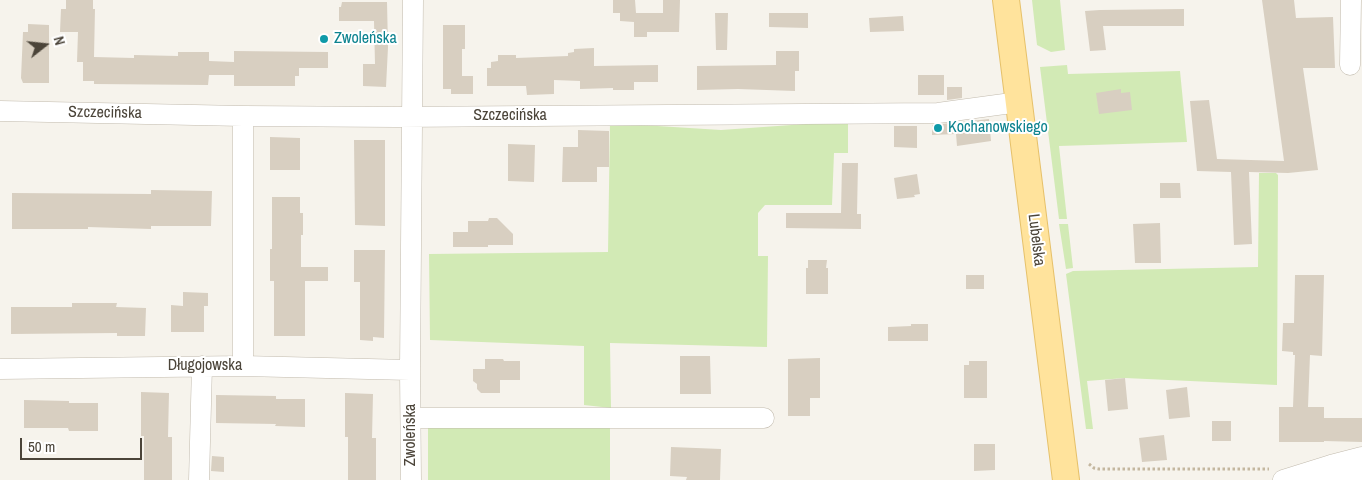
<!DOCTYPE html>
<meta charset="utf-8">
<style>
body{margin:0}
#map{position:relative;width:1362px;height:480px;overflow:hidden;background:#f6f3ec;font-family:"Archivo Narrow",sans-serif}
canvas{display:block}
.north{position:absolute;left:20px;top:20px;width:50px;height:50px;-webkit-text-stroke:4px #fff;paint-order:stroke;rotate:74deg;font-size:14px;font-weight:700;line-height:20px;text-align:center;color:#4b4439}
.north::after{content:'';display:block;margin:auto;width:18px;height:22px;background:#4b4439;clip-path:polygon(50% 0,100% 100%,50% 72%,0 100%)}
.scale{position:absolute;left:20px;top:438px;width:122px;height:22px;box-sizing:border-box;border:2px solid #4b4439;border-top:0;padding-left:6px;font-size:15px;line-height:18px;white-space:nowrap;color:#4b4439;-webkit-text-stroke:4px #fff;paint-order:stroke}
</style>
<div id="map">
<canvas width="1362" height="480"></canvas>
<div class="north">N</div>
<div class="scale">50 m</div>
</div>
<script>
const c = document.querySelector('canvas').getContext('2d');
c.lineJoin = 'round';
function fill(path, color) {
  c.fillStyle = color;
  c.fill(path, 'evenodd');
}
function toPath(rows) {
  const path = new Path2D();
  for (const r of rows) {
    path.moveTo(r[0], r[1]);
    for (let i = 2; i < r.length; i += 2) path.lineTo(r[i], r[i + 1]);
  }
  return path;
}
function stroke(path, color, width, dash) {
  c.strokeStyle = color;
  c.lineWidth = width;
  c.lineCap = dash ? 'butt' : 'round';
  c.setLineDash(dash || []);
  c.stroke(path);
}
function label(font, color, halo, rows, align = 'center') {
  c.font = font + ' "Archivo Narrow",sans-serif';
  c.lineWidth = 4;
  c.setLineDash([]);
  c.textBaseline = 'middle';
  c.strokeStyle = halo;
  c.fillStyle = color;
  for (const [text, x, y, turn = 0] of rows) {
    c.save();
    c.translate(x, y);
    c.rotate((+turn || 0) * Math.PI / 180);
    c.textAlign = isNaN(turn) ? turn : align;
    if (halo) c.strokeText(text, 0, 0);
    c.fillText(text, 0, 0);
    c.restore();
  }
}
fill(toPath([
 [1032,0,1060,0,1065,50,1051,52,1037,45],
 [1067,65,1068,74,1180,71,1187,142,1059,146,1067,219,1059,219,1040,67],
 [848,121,848,153,834,153,832,205,765,205,758,213,758,256,768,256,767,347,610,343,611,408,584,405,584,346,430,340,429,254,608,252,610,123,721,130],
 [1259,173,1276,173,1278,175,1277,385,1125,378,1087,381,1093,429,1086,429,1066,274,1073,271,1258,267],
 [1059,224,1068,224,1073,268,1066,269],
 [610,425,610,480,428,480,428,427]
]), '#d2eab5');
fill(toPath([
 [66,0,93,0,93,9,95,9,94,57,134,58,134,55,178,56,178,52,209,52,209,61,234,62,234,51,328,52,328,68,299,68,299,76,295,76,295,86,234,86,234,75,209,75,208,85,94,84,94,81,83,81,83,62,77,62,78,32,60,32,61,9,66,9],
 [613,0,635,0,636,13,663,13,663,0,680,0,679,32,647,32,647,37,634,37,634,22,620,21,620,13,613,13],
 [1262,0,1294,0,1296,18,1333,17,1335,68,1303,68,1318,170,1288,173,1249,172,1252,244,1234,245,1231,172,1197,171,1190,101,1209,100,1217,159,1284,161],
 [342,2,387,2,388,47,386,87,363,86,363,64,375,64,374,21,339,21,339,7,341,7],
 [1184,9,1184,26,1103,26,1106,50,1090,51,1085,11,1100,10],
 [715,13,728,13,727,50,716,50],
 [769,13,808,13,808,28,769,27],
 [903,16,904,31,870,32,869,18],
 [28,24,49,25,49,83,23,83,21,78,23,32,28,32],
 [443,25,465,25,465,49,462,49,462,76,473,76,473,94,451,94,451,89,443,89],
 [594,48,594,66,658,65,658,82,634,82,634,90,613,90,613,88,580,89,580,81,554,80,554,94,527,95,526,86,487,86,487,68,491,68,491,62,498,61,498,55,516,55,516,58,568,56,568,53,574,52,574,49],
 [776,51,799,51,799,71,795,71,795,91,738,89,697,90,697,66,776,65],
 [918,75,944,75,944,95,918,95],
 [947,87,962,87,962,98,947,100],
 [1121,89,1121,93,1130,92,1132,110,1099,114,1096,93],
 [989,119,991,141,957,146,956,134,932,135,932,125],
 [894,126,917,126,917,148,894,147],
 [578,130,609,131,609,167,597,167,597,182,562,182,563,147,578,147],
 [270,137,300,138,300,170,270,170],
 [354,140,385,140,385,226,355,225],
 [508,144,535,145,534,182,508,181],
 [842,163,858,163,857,214,861,214,861,229,786,228,786,213,841,213],
 [917,174,920,194,914,195,915,197,897,199,894,178],
 [1160,183,1180,183,1181,198,1160,198],
 [151,190,212,191,211,226,151,226,151,229,88,227,88,229,12,229,12,193,151,194],
 [272,197,300,197,300,213,303,213,303,235,301,235,301,267,328,267,328,281,305,281,305,336,274,336,274,281,270,281,270,249,272,249],
 [489,218,497,218,513,234,513,245,488,245,488,247,453,247,453,232,468,232,468,221,488,221],
 [1160,223,1161,263,1135,263,1133,224],
 [354,250,385,250,384,338,373,337,373,341,360,340,360,282,354,282],
 [808,260,827,260,826,268,828,268,828,294,806,294,806,268,808,268],
 [966,275,984,275,984,289,966,289],
 [1295,275,1324,275,1322,356,1310,355,1308,407,1324,407,1324,418,1362,418,1362,442,1324,441,1324,442,1279,442,1279,407,1293,407,1295,355,1293,355,1293,352,1282,351,1283,323,1294,323],
 [183,292,208,293,208,306,204,306,204,332,171,332,171,305,183,306],
 [72,303,117,303,116,307,146,308,145,336,117,336,117,333,11,334,11,307,72,307],
 [911,324,928,324,928,341,888,341,888,327,911,326],
 [680,356,710,356,711,394,680,394],
 [820,358,820,398,810,398,810,416,788,416,788,359],
 [485,359,503,359,504,361,520,361,520,380,500,380,500,393,481,393,477,389,477,384,473,381,473,369,485,369],
 [969,361,987,361,987,398,964,398,964,365,969,365],
 [1125,378,1128,409,1108,411,1105,380],
 [1187,387,1190,417,1169,419,1166,390],
 [141,392,169,393,168,437,172,437,172,480,144,480,144,436,141,436],
 [345,393,373,394,372,438,376,438,376,480,348,480,348,437,345,437],
 [216,395,276,396,276,399,305,399,305,427,275,426,276,424,216,423],
 [24,400,69,401,69,403,98,403,98,431,69,431,68,428,24,428],
 [1212,421,1231,421,1231,441,1212,441],
 [1164,435,1167,460,1142,462,1139,438],
 [974,444,995,444,995,470,974,471],
 [671,447,721,449,720,480,686,480,687,477,670,476],
 [212,456,224,457,224,472,211,471]
]), '#d8cfc1');
const minor = toPath([
 [1350,65,1351,0],
 [0,111,243,116,397,117,938,113,1019,102],
 [243,366,243,116],
 [0,369,243,366,410,370],
 [411,418,764,418],
 [199,480,202,366],
 [411,480,410,370,413,0],
 [1283,480,1331,465,1362,457],
 [1314,480,1348,475,1362,475]
]);
const major = toPath([
 [1006,0,1066,480]
]);
stroke(minor, '#c2bbae', 21);
stroke(major, '#e6c16a', 28);
stroke(toPath([
 [1089,464,1094,468,1099,469,1269,469]
]), '#c4b79f', 3, [2.5, 2.5]);
stroke(minor, '#fff', 20);
stroke(major, '#ffe39c', 26);
for (const [x, y, r, color] of [
 [324,39,5,"#0f9aa8"],
 [938,128,5,"#0f9aa8"]
]) {
  const dot = new Path2D();
  dot.arc(x, y, r, 0, 2 * Math.PI);
  c.fillStyle = color;
  c.fill(dot);
  stroke(dot, '#fff', 2);
}
label('16px', '#0d838f', '#fff', [
 ["Zwoleńska",334,39],
 ["Kochanowskiego",948,128]
], 'left');
label('16px', '#4b4439', '#fff', [
 ["Szczecińska",105,113,1],
 ["Szczecińska",510,116],
 ["Lubelska",1036,240,83],
 ["Długojowska",205,366],
 ["Zwoleńska",411,435,-90]
]);
</script>
